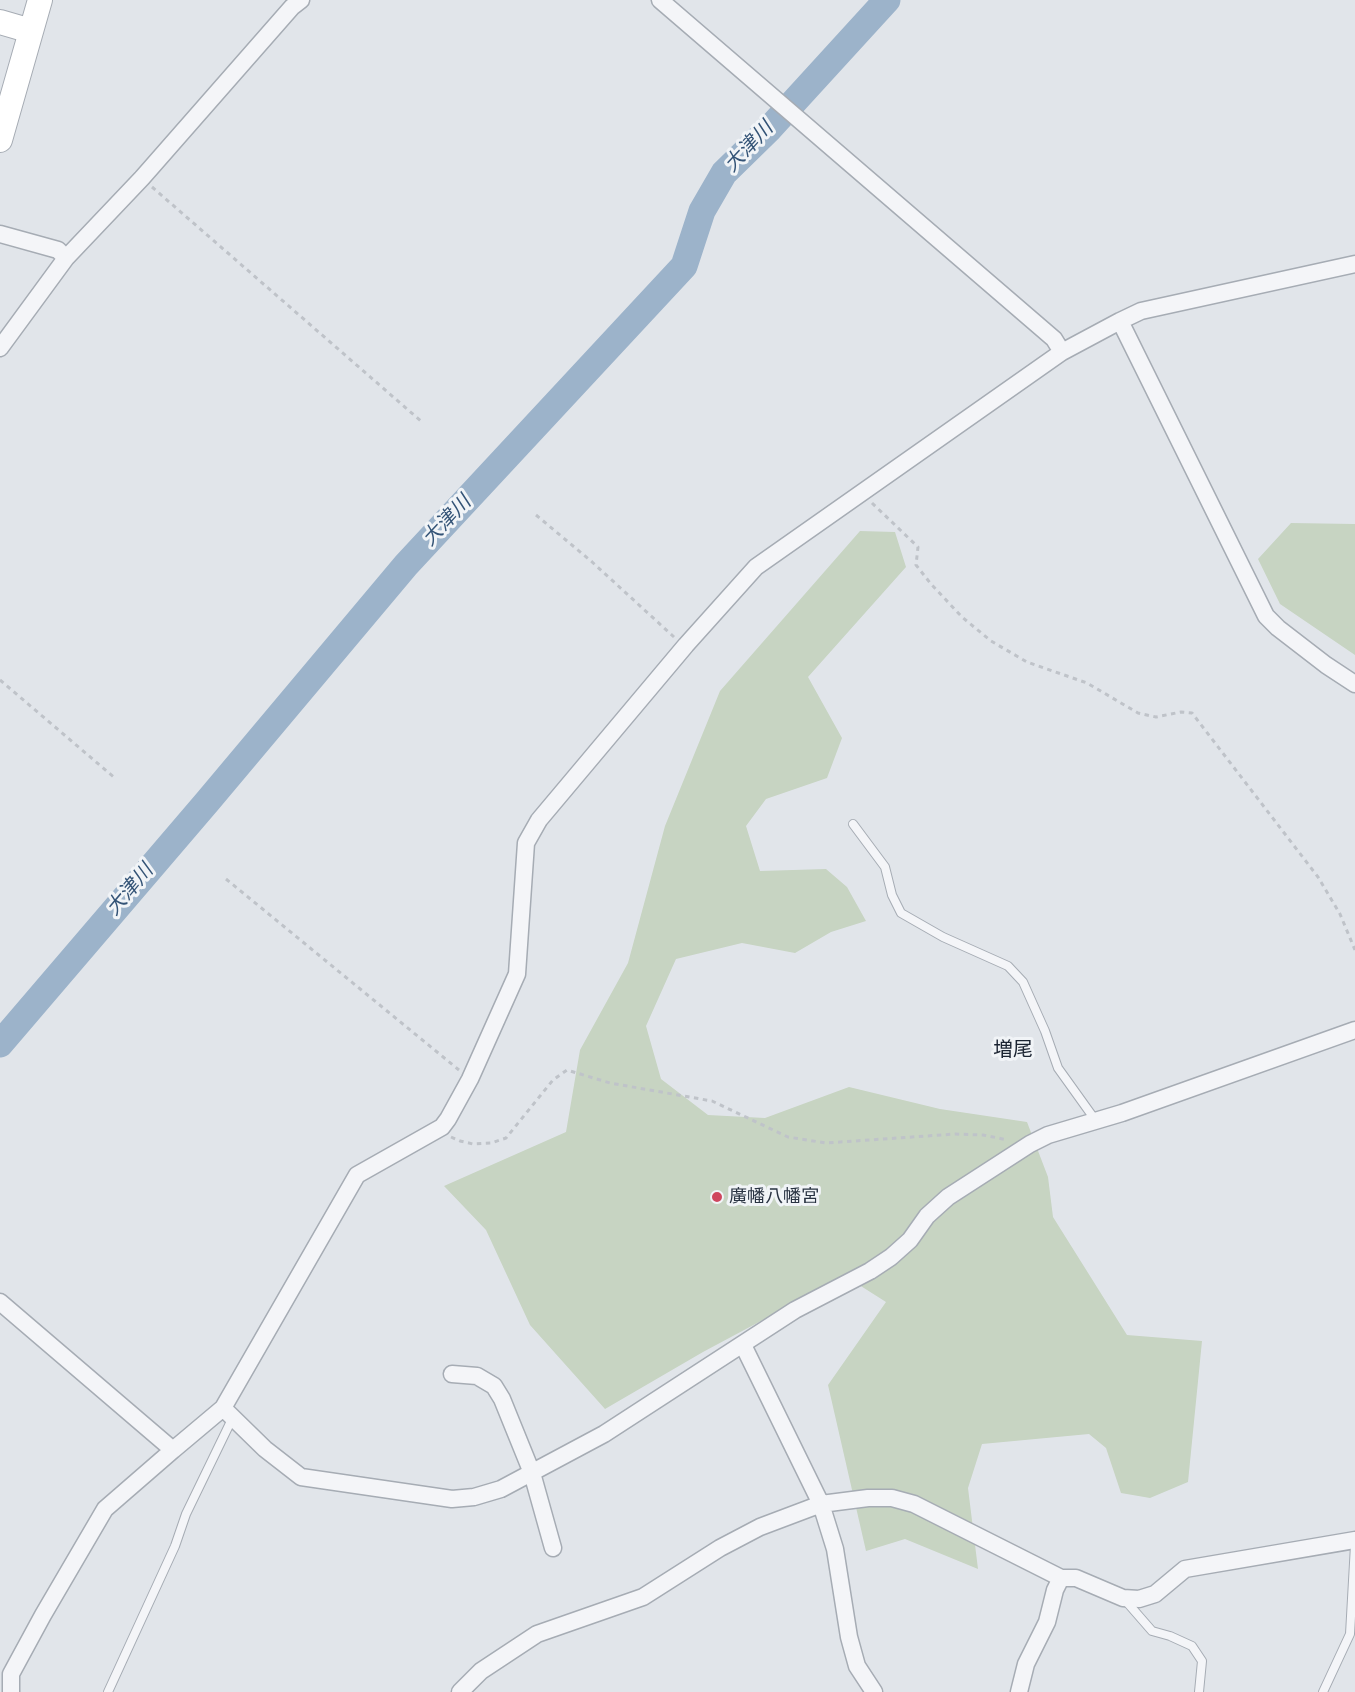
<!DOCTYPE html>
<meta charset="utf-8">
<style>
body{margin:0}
canvas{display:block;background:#e1e5ea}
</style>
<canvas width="1355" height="1692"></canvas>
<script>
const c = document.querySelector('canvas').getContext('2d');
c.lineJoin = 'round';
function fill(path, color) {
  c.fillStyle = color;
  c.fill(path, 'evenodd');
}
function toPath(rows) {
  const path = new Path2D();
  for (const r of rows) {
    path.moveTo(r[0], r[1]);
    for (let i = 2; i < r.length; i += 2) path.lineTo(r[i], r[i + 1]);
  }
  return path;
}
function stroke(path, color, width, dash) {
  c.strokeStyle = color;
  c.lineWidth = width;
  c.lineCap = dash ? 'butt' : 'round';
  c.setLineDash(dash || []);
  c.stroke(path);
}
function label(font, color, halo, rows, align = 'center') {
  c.font = font + ' "Fira Sans","Noto Sans JP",sans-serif';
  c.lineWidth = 6;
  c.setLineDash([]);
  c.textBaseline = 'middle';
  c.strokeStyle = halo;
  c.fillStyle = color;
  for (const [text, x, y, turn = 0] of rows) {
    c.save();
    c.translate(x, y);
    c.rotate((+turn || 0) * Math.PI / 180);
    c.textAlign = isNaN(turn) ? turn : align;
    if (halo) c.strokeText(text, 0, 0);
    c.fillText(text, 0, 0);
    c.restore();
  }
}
fill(toPath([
 [1291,523,1355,524,1355,655,1280,604,1258,559],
 [860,531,895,532,906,567,808,677,842,738,827,778,766,799,746,826,760,871,826,869,847,887,866,921,831,932,795,953,742,943,676,959,646,1026,661,1079,708,1115,765,1118,849,1087,940,1109,1027,1122,1048,1177,1053,1217,1127,1335,1202,1341,1188,1482,1150,1498,1121,1493,1106,1448,1089,1434,982,1444,968,1488,978,1569,905,1539,866,1551,828,1385,886,1302,845,1276,703,1352,605,1409,530,1325,486,1230,444,1186,566,1132,580,1050,628,963,665,826,720,691]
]), '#c7d4c2');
stroke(toPath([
 [0,1044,207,802,406,565,684,266,702,211,724,173,770,128,887,0]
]), '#9cb3ca', 27);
const lane = toPath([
 [853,824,885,867,892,895,901,913,943,937,1008,966,1023,982,1045,1031,1058,1068,1096,1121],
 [1125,1600,1152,1631,1170,1636,1192,1646,1202,1661,1199,1692],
 [108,1692,175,1546,186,1514,233,1417],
 [1323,1692,1350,1634,1355,1545]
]);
const street = toPath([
 [660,0,1054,339,1062,352],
 [0,234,58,250,66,258],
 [1120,321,1266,616,1278,628,1326,665,1355,684],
 [0,348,66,258,142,178,292,7,301,0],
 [0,1302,173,1450,105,1509,43,1615,11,1674,11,1692],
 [743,1345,821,1504,835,1549,849,1637,857,1666,874,1692],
 [452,1374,477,1376,494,1386,502,1399,532,1473,553,1548],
 [223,1408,265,1449,301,1477,452,1499,474,1497,501,1489,604,1434,795,1310,870,1271,891,1257,910,1240,927,1216,948,1197,1030,1144,1048,1135,1122,1113,1355,1030],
 [173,1450,223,1408,357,1175,442,1127,448,1119,470,1079,517,974,526,843,539,820,686,645,756,567,1062,352,1120,321,1141,311,1355,264],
 [460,1692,481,1671,537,1634,643,1597,720,1548,760,1527,821,1504,868,1498,892,1498,914,1504,1061,1578,1076,1578,1123,1598,1139,1599,1155,1594,1185,1569,1355,1540],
 [1019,1692,1026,1664,1047,1622,1055,1590,1061,1578]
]);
const secondary = toPath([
 [0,22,31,31],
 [0,140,40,0]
]);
stroke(lane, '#a6acb4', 10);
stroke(street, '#a6acb4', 19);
stroke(secondary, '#a6acb4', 26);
stroke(toPath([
 [152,187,422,422],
 [872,503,918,547,916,565,931,584,962,617,991,641,1027,662,1087,683,1138,713,1156,717,1181,712,1192,713,1318,877,1340,914,1355,950],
 [536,515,591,561,674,637],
 [0,680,116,779],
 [226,879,459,1070],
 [451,1137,460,1141,473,1144,491,1143,506,1138,553,1080,567,1070,610,1083,712,1101,788,1137,826,1143,955,1134,983,1135,1008,1140]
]), '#bfc3c9', 3, [4.5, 4.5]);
stroke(lane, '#f4f5f8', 8);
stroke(street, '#f4f5f8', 16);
stroke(secondary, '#fff', 24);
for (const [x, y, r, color] of [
 [717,1197,6,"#cf465e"]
]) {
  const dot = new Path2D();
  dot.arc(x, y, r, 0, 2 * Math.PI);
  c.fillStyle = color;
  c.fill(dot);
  stroke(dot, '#f1f4f7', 2);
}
label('18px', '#293342', '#f1f4f7', [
 ["廣幡八幡宮",729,1197]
], 'left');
label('italic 20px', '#335376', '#f1f4f7', [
 ["大津川",749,147,-47],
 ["大津川",447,521,-47],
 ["大津川",130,890,-50]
]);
label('20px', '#1b2432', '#f1f4f7', [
 ["増尾",1013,1050]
]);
</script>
